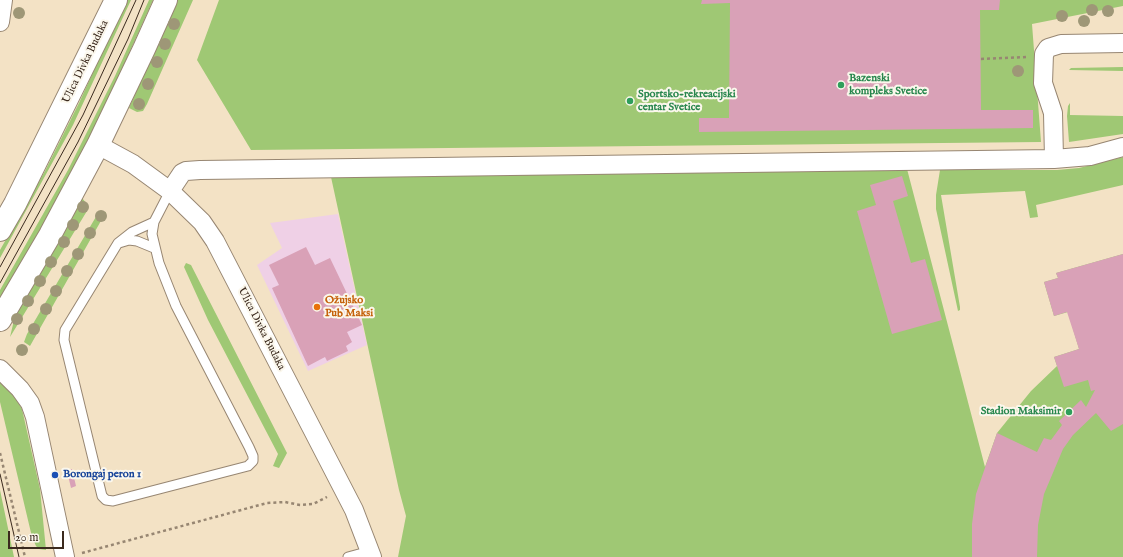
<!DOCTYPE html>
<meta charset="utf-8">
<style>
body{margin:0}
#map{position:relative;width:1123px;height:557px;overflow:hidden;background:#f3e2c5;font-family:"IM FELL English",serif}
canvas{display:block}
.scale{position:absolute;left:8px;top:531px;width:56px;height:18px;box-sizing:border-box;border:2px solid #3b2a1e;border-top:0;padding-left:5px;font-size:12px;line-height:14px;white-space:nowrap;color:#3b2a1e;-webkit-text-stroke:3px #fbf7ec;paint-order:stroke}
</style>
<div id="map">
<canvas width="1123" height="557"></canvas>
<div class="scale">20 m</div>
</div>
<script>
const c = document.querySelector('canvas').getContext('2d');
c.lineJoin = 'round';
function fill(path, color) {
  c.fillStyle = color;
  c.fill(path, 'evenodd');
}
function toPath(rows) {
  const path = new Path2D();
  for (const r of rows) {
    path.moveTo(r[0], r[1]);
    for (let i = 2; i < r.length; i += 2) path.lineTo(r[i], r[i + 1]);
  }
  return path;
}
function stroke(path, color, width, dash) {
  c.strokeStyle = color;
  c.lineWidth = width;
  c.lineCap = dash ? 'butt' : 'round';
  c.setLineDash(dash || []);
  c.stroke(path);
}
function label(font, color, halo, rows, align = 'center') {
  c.font = font + ' "IM FELL English",serif';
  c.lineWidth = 4;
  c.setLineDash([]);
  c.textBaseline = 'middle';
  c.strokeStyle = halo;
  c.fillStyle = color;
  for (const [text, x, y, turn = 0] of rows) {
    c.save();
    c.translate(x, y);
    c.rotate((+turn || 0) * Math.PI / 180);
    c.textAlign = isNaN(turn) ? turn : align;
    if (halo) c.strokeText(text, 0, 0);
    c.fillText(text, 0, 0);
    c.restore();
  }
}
fill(toPath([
 [338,214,367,345,308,371,257,265,282,248,270,223]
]), '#efd0e6');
fill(toPath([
 [126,0,131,0,73,125,0,258,0,250,45,171,79,103],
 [149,0,153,0,100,118,34,243,0,300,0,290,68,170,115,76],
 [177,0,193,0,147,104,143,111,137,112,129,108],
 [219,0,1123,0,1123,6,1032,24,1041,142,251,150,197,60],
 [1123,67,1123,71,1069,70,1071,68],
 [1070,103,1070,115,1123,116,1123,134,1069,142,1067,116,1068,106],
 [1123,157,1123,185,1036,205,1038,217,1030,218,1025,191,941,195,960,307,960,310,958,311,936,209,936,195,940,170,1057,170,1079,168],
 [907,169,985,467,997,433,1031,391,1057,366,1054,357,1079,349,1068,312,1054,316,1044,282,1058,278,1056,273,1123,254,1123,557,398,557,406,516,399,490,331,177],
 [82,198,87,204,87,211,10,337,15,316],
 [101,212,106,212,30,346,24,342,27,334,97,215],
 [186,263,191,265,287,453,279,468,273,466,278,454,208,320,184,267],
 [0,380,15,397,22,409,40,489,46,550,39,549,36,546,32,537,0,402],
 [0,490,14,557,0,557]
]), '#9fc874');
fill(toPath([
 [702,0,1000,0,999,10,980,10,981,110,1033,110,1033,128,699,132,699,118,729,118,730,3,701,4],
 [902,176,908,196,893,201,911,263,925,259,942,320,892,334,857,211,876,205,870,185],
 [306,247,315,265,330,258,362,325,347,332,352,342,346,346,348,351,327,361,325,357,308,366,272,288,279,285,269,265],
 [1123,254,1123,424,1111,431,1096,413,1073,435,1063,449,1044,494,1038,525,1037,557,972,557,972,524,976,494,997,433,1037,452,1044,438,1051,440,1062,425,1059,421,1081,400,1086,407,1095,390,1091,391,1088,380,1064,387,1054,357,1079,349,1067,312,1054,316,1044,282,1058,278,1056,273],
 [72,469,76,486,71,488,67,471]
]), '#d9a1b7');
const service = toPath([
 [154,222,132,232,118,243,65,330,64,340,102,496,106,500,113,501,248,466,253,461,253,456,249,447,176,306,159,263,152,234,154,222,170,191],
 [119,243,129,240,137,241,154,248],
 [348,557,370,551]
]);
const minor = toPath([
 [0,22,3,0],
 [98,145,133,164,170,191,202,222,215,241,354,510,372,557],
 [1054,159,1053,113,1043,83,1044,54,1048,48,1061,44,1123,43],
 [170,191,182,173,186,171,200,170,1054,159,1090,156,1123,147],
 [0,369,20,389,30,403,35,417,65,557]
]);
const tertiary = toPath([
 [0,230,15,204,116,0],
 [0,320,50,235,98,145,144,49,166,0]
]);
stroke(service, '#978672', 11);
stroke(minor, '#978672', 20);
stroke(tertiary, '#978672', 24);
stroke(toPath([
 [981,59,1026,57],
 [0,453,25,557],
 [82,553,267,503,285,502,300,505,313,504,327,497]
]), '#978672', 2.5, [3, 3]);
stroke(service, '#fff', 9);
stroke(minor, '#fff', 18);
stroke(tertiary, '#fff', 22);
stroke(toPath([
 [0,267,83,115,136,0],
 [0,283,78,142,128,39,144,0],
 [0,474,19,557]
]), '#3b2a1e', 1);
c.fillStyle = '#9e9777';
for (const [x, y] of [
 [1092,10],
 [1108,11],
 [19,13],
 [1062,16],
 [1084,21],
 [174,24],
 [165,44],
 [157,62],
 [1018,71],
 [148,84],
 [139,104],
 [83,207],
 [101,216],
 [73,225],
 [90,233],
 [64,242],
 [78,254],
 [51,262],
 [67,271],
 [40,281],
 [56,291],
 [28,301],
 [46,309],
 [17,319],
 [34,329],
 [22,350]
]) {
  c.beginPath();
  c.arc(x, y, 6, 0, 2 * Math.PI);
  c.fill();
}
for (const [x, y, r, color] of [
 [841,85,4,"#2e9e5b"],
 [630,101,4,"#2e9e5b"],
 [317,307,4,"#e8710a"],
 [1069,412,4,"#2e9e5b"],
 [55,475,4,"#1a4fb4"]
]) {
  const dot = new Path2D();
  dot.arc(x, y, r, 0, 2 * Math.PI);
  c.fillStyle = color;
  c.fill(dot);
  stroke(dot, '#fbf7ec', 1.5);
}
label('11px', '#3b2a1e', '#fbf7ec', [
 ["Ulica Divka Budaka",86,62,-64],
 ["Ulica Divka Budaka",261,329,63]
]);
label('bold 11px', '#27864d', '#fbf7ec', [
 ["Bazenski",849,79],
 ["kompleks Svetice",849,92],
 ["Sportsko-rekreacijski",638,95],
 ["centar Svetice",638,108],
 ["Stadion Maksimir",1061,412,"right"]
], 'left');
label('bold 11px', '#c56008', '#fbf7ec', [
 ["Ožujsko",325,301],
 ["Pub Maksi",325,314]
], 'left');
label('bold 11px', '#164399', '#fbf7ec', [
 ["Borongaj peron 1",63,475]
], 'left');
</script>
